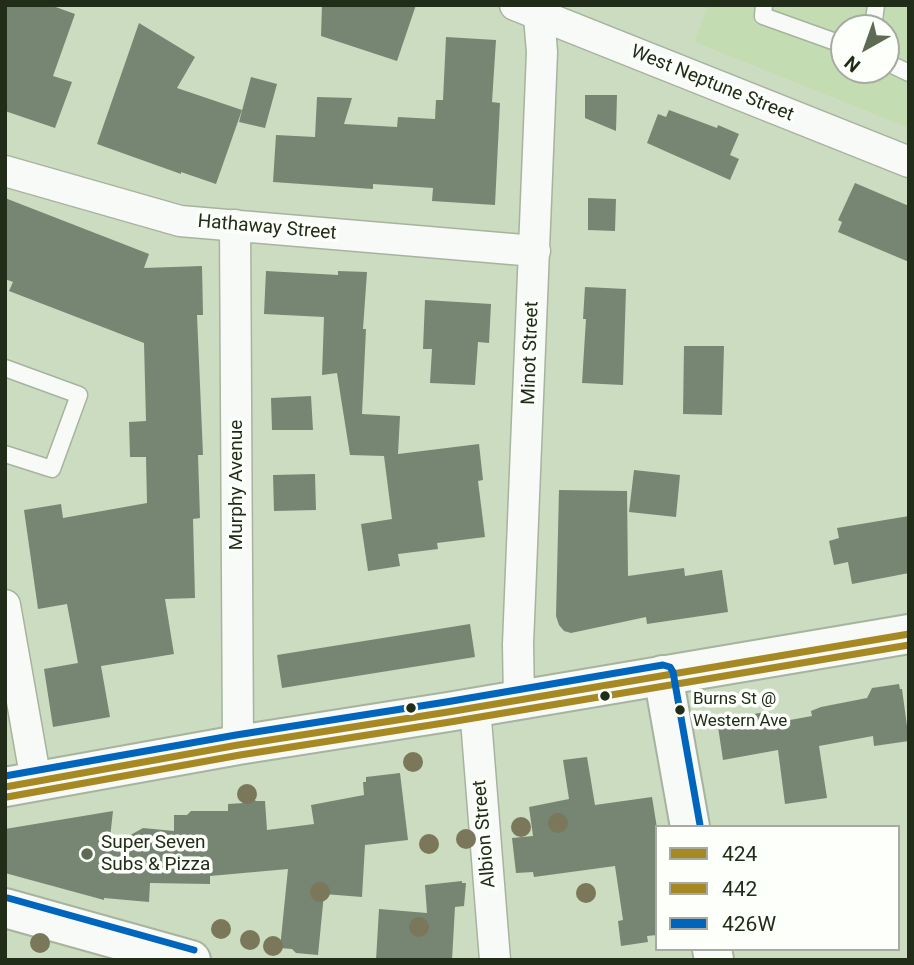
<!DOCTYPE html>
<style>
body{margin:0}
#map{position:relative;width:914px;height:965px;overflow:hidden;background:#ccdcc1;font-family:Roboto,sans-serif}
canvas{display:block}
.frame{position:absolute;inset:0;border:7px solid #222d19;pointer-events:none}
.legend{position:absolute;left:655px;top:825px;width:245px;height:126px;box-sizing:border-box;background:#fcfffa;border:2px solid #a5aba0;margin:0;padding:9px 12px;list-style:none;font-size:21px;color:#222d19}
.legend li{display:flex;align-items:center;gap:14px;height:35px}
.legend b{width:35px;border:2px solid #a5aba0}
.north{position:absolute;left:830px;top:14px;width:70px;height:70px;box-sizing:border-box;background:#fcfffa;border:2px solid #a5aba0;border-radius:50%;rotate:220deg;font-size:19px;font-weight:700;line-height:28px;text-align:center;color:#222d19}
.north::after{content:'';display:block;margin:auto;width:24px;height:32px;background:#5e6a54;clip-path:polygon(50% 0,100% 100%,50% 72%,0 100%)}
</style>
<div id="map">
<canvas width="914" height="965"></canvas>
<div class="frame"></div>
<ul class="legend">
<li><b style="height:9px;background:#a78924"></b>424</li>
<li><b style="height:9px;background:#a78924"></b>442</li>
<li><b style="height:9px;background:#0065bd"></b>426W</li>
</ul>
<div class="north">N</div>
</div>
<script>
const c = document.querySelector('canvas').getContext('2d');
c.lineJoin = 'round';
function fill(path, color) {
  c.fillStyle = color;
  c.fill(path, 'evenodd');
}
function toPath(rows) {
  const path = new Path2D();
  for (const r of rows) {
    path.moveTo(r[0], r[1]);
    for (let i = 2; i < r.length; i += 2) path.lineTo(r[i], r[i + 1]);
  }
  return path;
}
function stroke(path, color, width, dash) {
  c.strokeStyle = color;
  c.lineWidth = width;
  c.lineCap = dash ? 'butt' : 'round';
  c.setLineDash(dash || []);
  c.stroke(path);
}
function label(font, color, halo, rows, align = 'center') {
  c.font = font + ' Roboto,sans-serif';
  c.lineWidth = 7;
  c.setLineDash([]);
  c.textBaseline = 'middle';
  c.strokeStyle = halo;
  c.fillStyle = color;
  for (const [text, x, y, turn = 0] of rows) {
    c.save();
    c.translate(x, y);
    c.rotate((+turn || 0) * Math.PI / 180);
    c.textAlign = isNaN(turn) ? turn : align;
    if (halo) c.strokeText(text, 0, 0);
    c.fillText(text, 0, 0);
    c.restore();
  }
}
fill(toPath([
 [708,5,909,5,909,128,695,42],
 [844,28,886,28,886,70,844,70]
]), '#c3dcb1');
fill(toPath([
 [5,5,50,5,75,14,53,76,72,82,55,128,5,111],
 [322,5,416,5,397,61,321,36],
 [139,23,195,57,177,88,242,110,216,184,181,172,181,174,97,144],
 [446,37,496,40,492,102,500,103,495,205,432,201,433,188,373,184,373,189,273,182,276,135,315,137,317,97,352,98,344,124,397,127,398,117,435,119,436,100,443,100],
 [251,77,277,84,265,128,239,122],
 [585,95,617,95,616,131,585,118],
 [669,110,717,128,718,125,739,134,730,155,739,159,730,180,647,143,658,114,666,117],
 [855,183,909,206,909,262,838,232,842,222,838,220],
 [5,198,149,254,144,268,202,266,203,315,197,315,203,455,198,455,200,518,193,519,195,598,165,599,174,654,101,666,110,717,53,727,44,669,78,663,67,604,38,609,24,510,61,504,63,518,147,503,146,457,130,457,129,422,146,421,144,343,9,291,13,282,5,279],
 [588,198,616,199,615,231,588,230],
 [266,271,338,275,338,271,367,272,363,329,366,329,362,414,400,416,398,454,479,444,483,480,478,481,485,537,437,543,438,549,398,554,400,566,368,571,361,524,392,519,384,456,350,455,337,373,322,375,324,317,264,314],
 [585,287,626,289,623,385,582,383,586,319,583,319],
 [425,300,491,304,489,343,478,342,475,385,430,383,432,349,423,349],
 [684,346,724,346,722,415,683,414],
 [311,396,313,430,272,430,271,398],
 [634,470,680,475,676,517,629,512],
 [315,474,316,510,274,511,273,475],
 [559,490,627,491,628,576,684,568,685,576,722,570,728,612,647,624,646,617,571,633,564,631,559,625,556,616],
 [909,516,909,573,852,584,848,562,834,565,829,541,839,538,837,528],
 [470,624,475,657,282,688,277,655],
 [899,684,900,689,902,689,909,741,874,746,873,736,819,746,827,798,785,804,778,750,723,760,717,720,766,712,768,724,812,716,811,711,821,707,867,698,872,688],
 [587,757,595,805,652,797,657,828,657,935,647,936,648,942,621,946,618,921,623,920,615,866,534,877,533,872,516,873,512,838,533,836,529,807,569,799,563,760],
 [400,773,408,840,365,845,362,897,324,894,318,955,296,953,292,949,280,948,288,869,210,876,210,884,150,883,149,902,104,898,104,900,5,873,5,829,113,811,109,847,143,828,174,831,174,815,187,815,191,811,228,811,228,804,244,803,250,796,256,801,265,801,267,830,314,824,311,805,364,795,363,782,366,782,366,777],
 [462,881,462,883,466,883,464,906,455,907,452,960,376,960,379,909,427,913,425,885]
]), '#768673');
const service = toPath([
 [764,5,763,16,844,45],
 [873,28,876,5],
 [886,62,909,73],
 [5,368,79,395,52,469,5,454]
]);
const minor = toPath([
 [515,5,909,162],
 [5,171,180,221,535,251],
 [235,225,238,745],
 [5,605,36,781],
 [519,700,518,644,542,52,538,5],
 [475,707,495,960]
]);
const secondary = toPath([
 [663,675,690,827],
 [5,908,191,960],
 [712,949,714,960]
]);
const primary = toPath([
 [5,787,238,745,448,712,909,634]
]);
stroke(service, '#a7b39e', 19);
stroke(minor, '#a7b39e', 33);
stroke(secondary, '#a7b39e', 42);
stroke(primary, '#a7b39e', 42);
stroke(service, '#f7faf6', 16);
stroke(minor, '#f7faf6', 30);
stroke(secondary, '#f7faf6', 38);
stroke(primary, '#f7faf6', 38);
stroke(toPath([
 [5,787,238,745,448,712,909,634]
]), '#a78924', 7);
stroke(toPath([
 [7,797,240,755,450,722,909,645]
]), '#a78924', 7);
stroke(toPath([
 [5,776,236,735,446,702,663,665,670,667,673,672,700,825],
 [8,898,194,950]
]), '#0065bd', 7);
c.fillStyle = '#7b775a';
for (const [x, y] of [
 [413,762],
 [247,794],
 [558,823],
 [521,827],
 [466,839],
 [429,844],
 [320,892],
 [586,893],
 [419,927],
 [221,929],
 [250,940],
 [40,943],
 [273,946]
]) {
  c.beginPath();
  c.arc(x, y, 10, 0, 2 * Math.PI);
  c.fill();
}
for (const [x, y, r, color] of [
 [605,696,6,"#222d19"],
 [411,708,6,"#222d19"],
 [680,710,6,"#222d19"],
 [87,854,7,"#5e6a54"]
]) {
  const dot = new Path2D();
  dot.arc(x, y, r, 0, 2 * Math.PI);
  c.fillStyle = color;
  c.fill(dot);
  stroke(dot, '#fcfffa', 2.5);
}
label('17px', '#222d19', '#fcfffa', [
 ["Burns St @",693,700],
 ["Western Ave",693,722]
], 'left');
label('19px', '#222d19', '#fcfffa', [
 ["West Neptune Street",712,84,22],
 ["Hathaway Street",267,228,5],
 ["Minot Street",531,353,-88],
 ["Murphy Avenue",237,485,-90],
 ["Albion Street",485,834,-95]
]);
label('19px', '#222d19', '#fcfffa', [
 ["Super Seven",101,843],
 ["Subs & Pizza",101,865]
], 'left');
</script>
